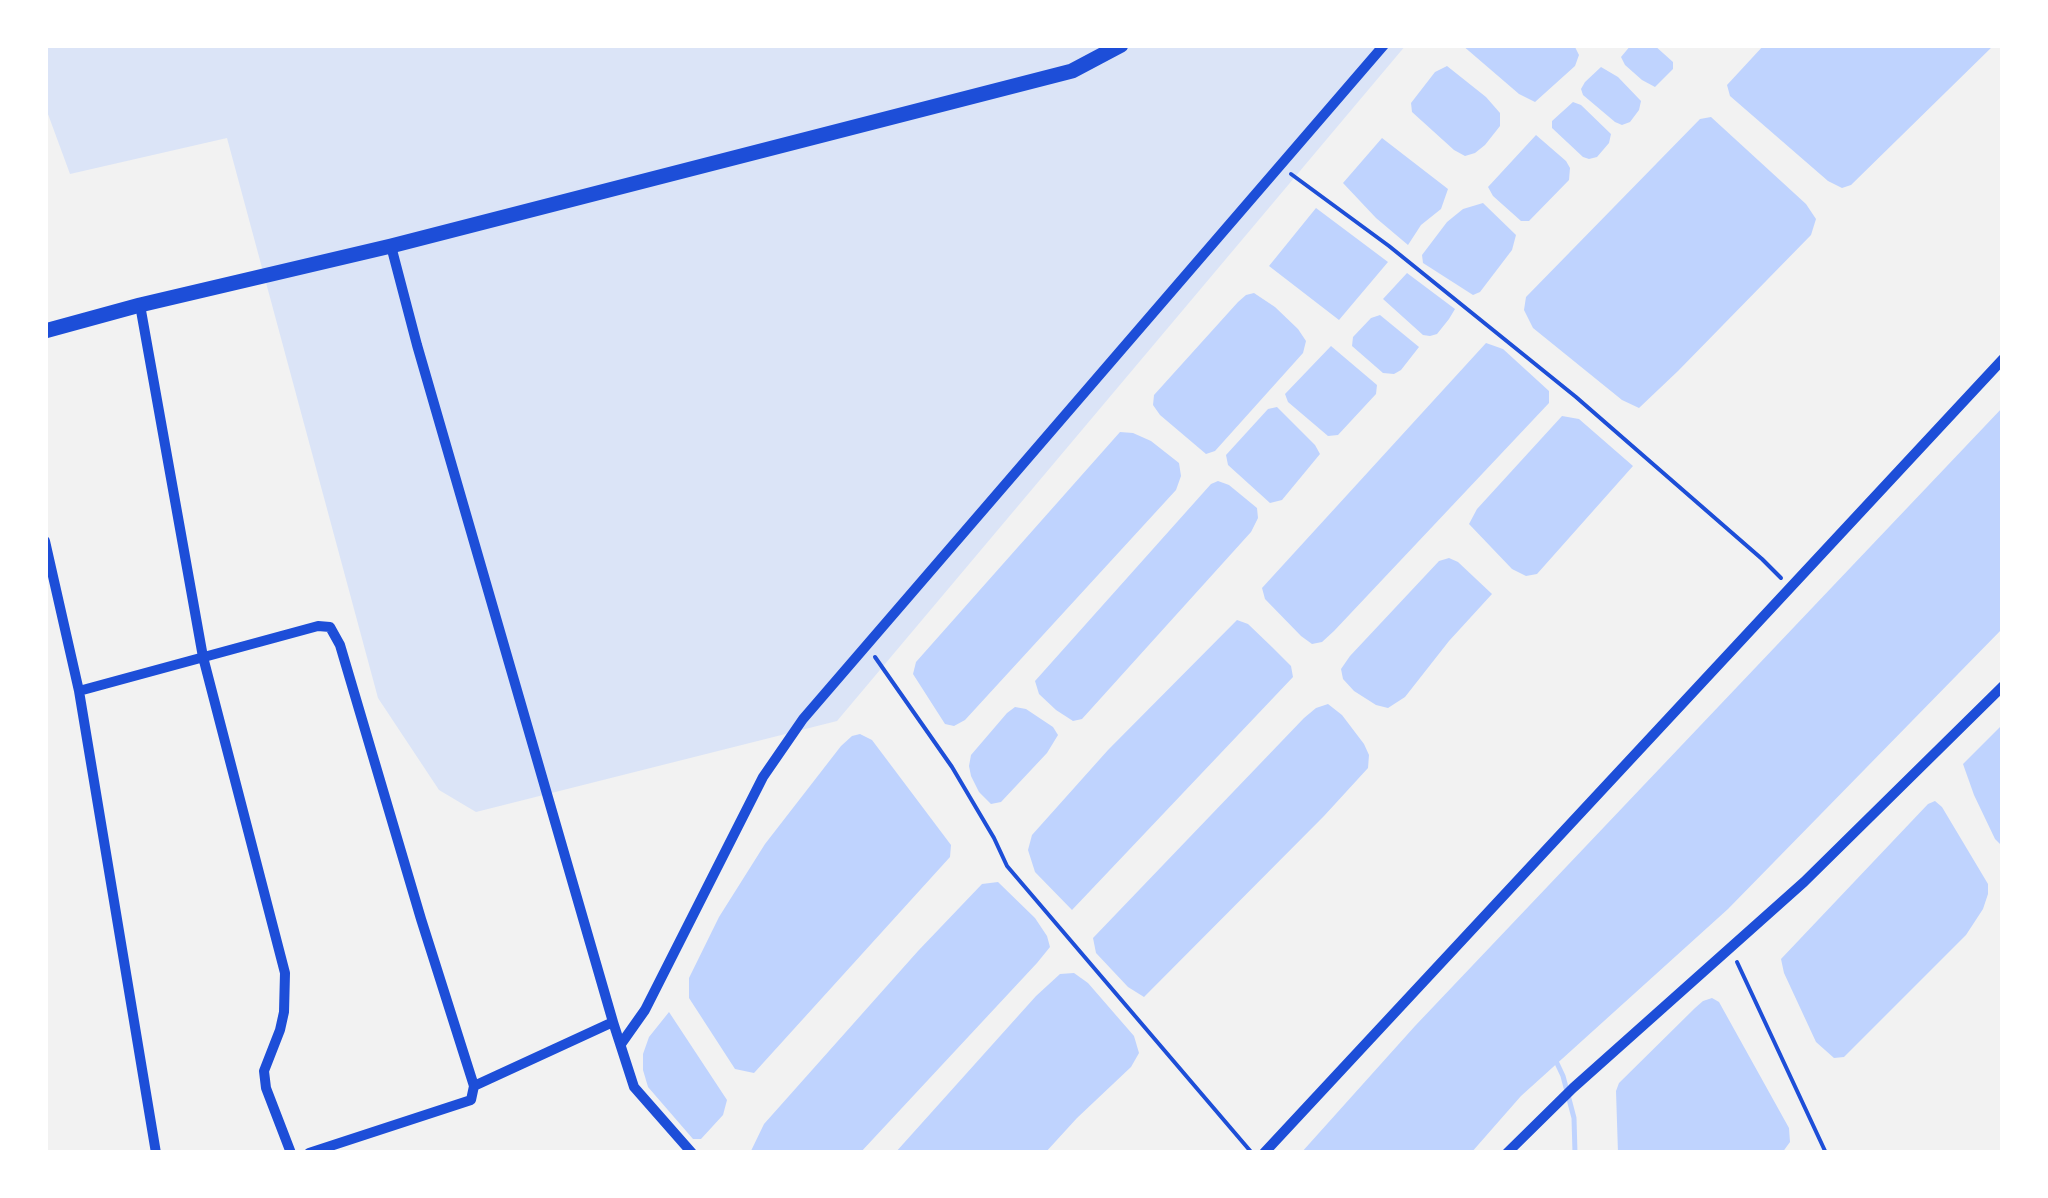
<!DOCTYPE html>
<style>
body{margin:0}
#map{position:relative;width:2048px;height:1198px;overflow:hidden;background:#f2f2f2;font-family:Quicksand,sans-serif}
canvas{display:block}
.frame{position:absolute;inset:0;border:48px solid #fff;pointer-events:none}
</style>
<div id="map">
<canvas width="2048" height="1198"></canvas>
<div class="frame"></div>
</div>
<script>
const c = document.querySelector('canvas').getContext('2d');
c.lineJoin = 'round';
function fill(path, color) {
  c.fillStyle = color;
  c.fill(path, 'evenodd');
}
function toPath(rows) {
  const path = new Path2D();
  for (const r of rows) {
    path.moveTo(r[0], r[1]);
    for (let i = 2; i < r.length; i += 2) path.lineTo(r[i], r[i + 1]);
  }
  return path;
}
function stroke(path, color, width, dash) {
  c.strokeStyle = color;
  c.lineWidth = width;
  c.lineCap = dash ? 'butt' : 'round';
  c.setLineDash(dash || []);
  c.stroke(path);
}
fill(toPath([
 [45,45,1406,45,837,721,476,812,439,790,378,698,227,138,70,174,45,106]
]), '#dbe4f7');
fill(toPath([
 [1462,45,1574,45,1579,55,1575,66,1535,102,1519,94],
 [1631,45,1654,45,1673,62,1673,69,1655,87,1642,80,1625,65,1621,57],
 [1764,45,1994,45,1851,185,1842,188,1828,181,1730,96,1727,85],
 [1447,66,1486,97,1500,113,1500,126,1485,145,1475,153,1465,156,1454,150,1412,112,1411,103,1435,72],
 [1601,67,1618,77,1641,101,1639,110,1630,122,1622,125,1615,122,1583,95,1581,89,1585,82],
 [1573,102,1581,105,1611,134,1609,143,1597,157,1589,159,1583,157,1552,128,1552,121],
 [1711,117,1806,204,1816,219,1811,235,1678,371,1639,408,1622,400,1533,328,1524,310,1526,297,1700,119],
 [1536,135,1566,161,1570,168,1569,180,1529,221,1521,221,1493,196,1488,187],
 [1382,138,1448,189,1441,209,1421,225,1408,245,1376,218,1343,183],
 [1483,203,1516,235,1512,250,1480,292,1473,295,1423,263,1422,255,1447,222,1463,209],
 [1316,208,1388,262,1339,320,1269,266],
 [1407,273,1455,309,1449,319,1437,334,1430,336,1423,335,1383,299],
 [1254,293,1275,307,1298,329,1306,341,1303,353,1215,451,1206,454,1160,415,1153,405,1154,395,1238,302,1246,295],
 [1380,315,1419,347,1401,370,1394,374,1383,373,1352,346,1353,337,1371,318],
 [1486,343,1503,349,1549,391,1549,403,1334,631,1322,642,1312,644,1301,636,1265,599,1262,588],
 [1331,346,1377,385,1376,394,1338,435,1328,436,1288,402,1285,394],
 [1277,407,1315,445,1320,454,1282,500,1270,503,1228,465,1226,455,1268,409],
 [2003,407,2003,628,1728,909,1521,1096,1471,1153,1301,1153,1415,1026],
 [1562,416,1579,419,1633,466,1537,574,1526,576,1512,569,1469,524,1477,509],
 [1120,432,1133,433,1151,441,1179,463,1181,476,1176,490,965,720,954,726,945,724,913,674,916,662],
 [1218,481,1229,485,1257,508,1258,518,1251,532,1082,719,1073,721,1056,710,1039,694,1035,681,1211,484],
 [1449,558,1458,562,1492,594,1449,641,1405,697,1388,708,1376,705,1354,691,1343,679,1341,669,1350,656,1439,561],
 [1237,620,1248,624,1272,647,1291,666,1293,677,1072,910,1035,872,1028,850,1032,835,1108,750],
 [1328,704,1342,715,1364,744,1369,755,1368,768,1324,816,1144,997,1128,987,1096,953,1093,938,1304,718,1316,708],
 [1015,707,1026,709,1053,727,1058,735,1047,753,1001,802,991,804,979,792,971,776,969,766,971,755,1007,713],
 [2003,724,2003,847,1995,839,1974,795,1963,764],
 [860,734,872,740,951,845,950,857,754,1073,735,1069,689,998,689,978,719,917,765,844,841,746,852,736],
 [1935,801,1942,807,1988,884,1988,894,1983,909,1966,935,1844,1057,1834,1058,1816,1042,1784,973,1781,959,1928,804],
 [998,882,1035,918,1047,936,1050,947,1037,963,860,1153,750,1153,764,1124,918,951,982,884],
 [1074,973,1088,983,1134,1036,1139,1053,1131,1067,1077,1118,1045,1153,895,1153,1036,996,1060,974],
 [1712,998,1719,1002,1789,1128,1790,1142,1782,1153,1618,1153,1616,1091,1619,1083,1695,1008,1703,1001],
 [669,1012,727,1100,723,1115,701,1139,693,1139,648,1087,643,1070,643,1054,649,1037]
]), '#bfd3fe');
stroke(toPath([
 [1555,1059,1563,1076,1574,1118,1575,1153]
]), '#bfd3fe', 5);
stroke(toPath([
 [1291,174,1389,246,1576,397,1762,559,1781,578],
 [875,657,952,767,994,838,1007,866,1252,1153],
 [1737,962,1826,1153]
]), '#1d4ed8', 4);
stroke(toPath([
 [140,305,203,657,285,973,284,1012,280,1030,264,1071,266,1088,291,1153],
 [45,541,79,691,156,1153],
 [79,691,318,626,330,627,340,645,421,919,474,1086],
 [613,1022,634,1087,692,1153],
 [621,1044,645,1010,763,777,803,719,1384,45],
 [309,1153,471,1100,474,1086,613,1022,417,345,391,246],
 [1264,1153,2003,359],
 [1507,1153,1573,1088,1804,882,2003,686]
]), '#1d4ed8', 10);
stroke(toPath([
 [45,331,140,305,391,246,1072,71,1121,45]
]), '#1d4ed8', 15);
</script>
